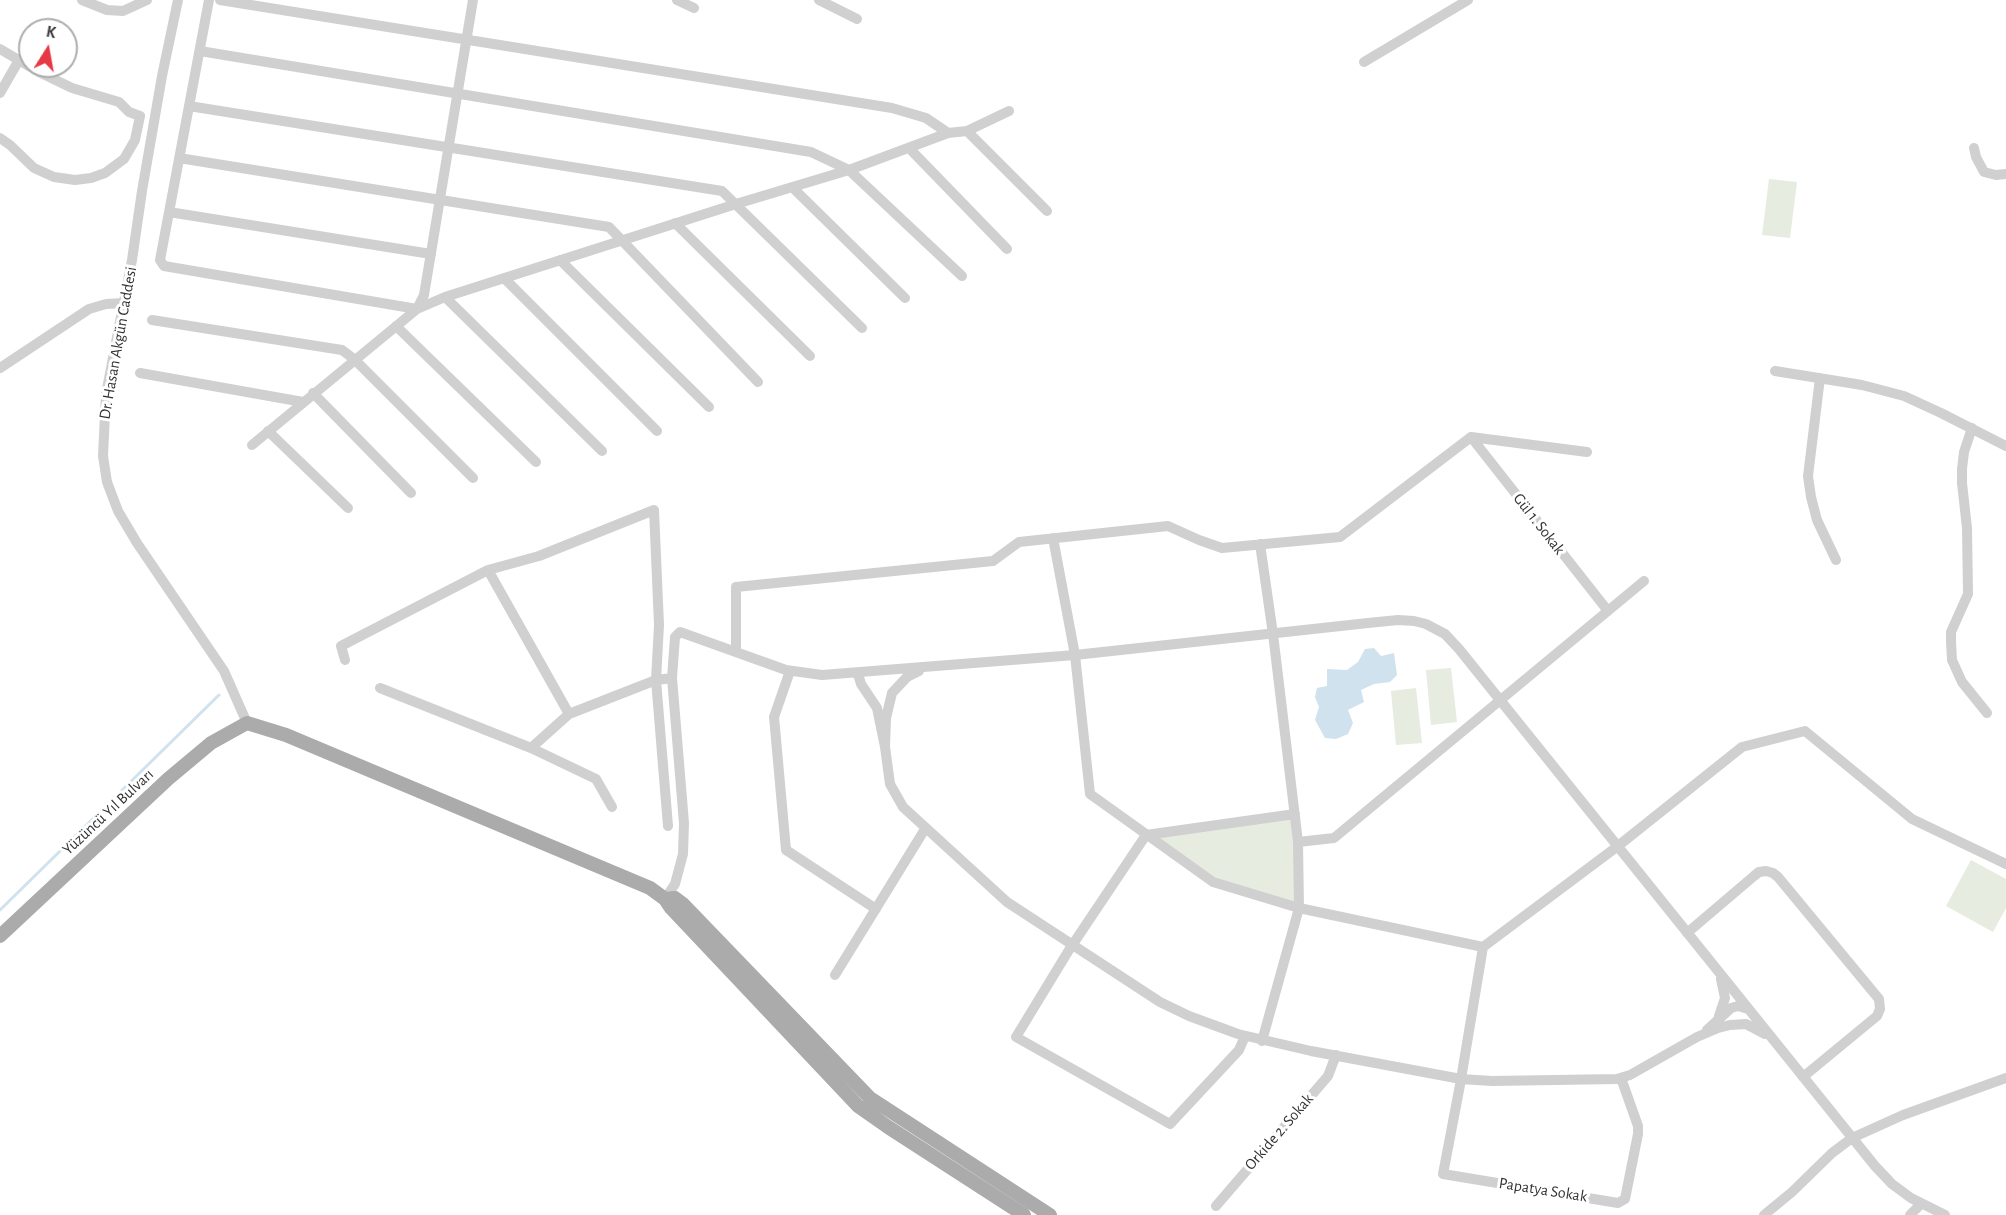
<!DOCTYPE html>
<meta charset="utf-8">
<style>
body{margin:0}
#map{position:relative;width:2006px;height:1215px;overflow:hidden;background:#fff;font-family:"Alegreya Sans",sans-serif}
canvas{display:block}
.north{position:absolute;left:18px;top:18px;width:60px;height:60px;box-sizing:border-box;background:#fff;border:2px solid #adadad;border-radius:50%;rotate:11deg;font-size:16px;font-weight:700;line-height:24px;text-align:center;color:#333}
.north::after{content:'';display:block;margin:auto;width:21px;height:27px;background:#e63946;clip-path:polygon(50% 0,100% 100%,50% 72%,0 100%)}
</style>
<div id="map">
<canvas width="2006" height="1215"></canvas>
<div class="north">K</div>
</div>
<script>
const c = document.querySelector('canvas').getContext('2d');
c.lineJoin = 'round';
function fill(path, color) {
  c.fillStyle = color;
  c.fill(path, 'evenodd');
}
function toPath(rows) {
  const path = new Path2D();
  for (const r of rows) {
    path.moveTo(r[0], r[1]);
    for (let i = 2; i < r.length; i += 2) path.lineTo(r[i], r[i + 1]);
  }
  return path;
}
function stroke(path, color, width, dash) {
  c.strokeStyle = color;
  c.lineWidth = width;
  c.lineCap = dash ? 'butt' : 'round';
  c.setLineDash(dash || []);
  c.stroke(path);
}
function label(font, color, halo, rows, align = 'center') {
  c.font = font + ' "Alegreya Sans",sans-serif';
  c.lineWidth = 6;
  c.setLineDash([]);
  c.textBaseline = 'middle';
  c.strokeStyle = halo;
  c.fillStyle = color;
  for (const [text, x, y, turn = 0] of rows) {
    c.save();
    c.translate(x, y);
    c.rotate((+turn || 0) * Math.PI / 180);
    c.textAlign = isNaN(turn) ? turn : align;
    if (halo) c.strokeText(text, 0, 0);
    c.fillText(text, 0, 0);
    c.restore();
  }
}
fill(toPath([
 [1769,179,1797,182,1790,238,1762,235],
 [1451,668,1457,722,1431,725,1426,670],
 [1416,688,1422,743,1396,745,1391,691],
 [1295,814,1299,908,1213,882,1146,835],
 [1971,860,2006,879,2006,908,1993,932,1946,906]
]), '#e6ecdf');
fill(toPath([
 [1374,648,1381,656,1394,653,1397,675,1390,682,1374,684,1361,690,1364,702,1348,710,1353,723,1348,734,1336,739,1325,738,1315,720,1319,707,1315,697,1317,688,1327,686,1327,669,1347,670,1358,662,1365,649]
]), '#cfe2ee');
stroke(toPath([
 [0,910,219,695]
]), '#cfe2ee', 3);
stroke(toPath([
 [82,0,107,10,123,11,147,0],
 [178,0,162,76,142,191,132,260,106,394,103,456,107,482,118,511,137,543,224,671,247,723],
 [209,0,160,260,164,266,417,309,424,295,473,0],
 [220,0,892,108,926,118,948,133],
 [677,0,694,8],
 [819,0,857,19],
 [0,49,39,72,72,88,119,102,129,112,140,116,135,140,124,159,105,173,91,178,75,180,54,177,34,168,10,145,0,138],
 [200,51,811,152,849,170,962,276],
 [1364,62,1468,0],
 [0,93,19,60],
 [189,106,722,191,862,328],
 [967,131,1047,211],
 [909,148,1007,249],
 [1974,148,1976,157,1984,172,1996,175,2006,174],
 [179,158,609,227,758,382],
 [792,187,905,298],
 [169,212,431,254],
 [675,223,810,356],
 [560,260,709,407],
 [504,278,657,431],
 [445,297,602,451],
 [152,320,342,350,354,359,473,478],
 [396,326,536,462],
 [0,368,89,309,106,304,124,303],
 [1775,371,1862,385,1904,396,1941,413,2006,446],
 [140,373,303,402],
 [1820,378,1808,476,1811,497,1817,520,1836,560],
 [313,393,411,493],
 [1972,428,1964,452,1962,469,1962,483,1967,528,1968,594,1951,632,1951,641,1952,660,1962,682,1987,713],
 [268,431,348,508],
 [1471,437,1608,611],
 [252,445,417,309,445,297,736,204,849,170,948,133,967,131,1009,111],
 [1053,538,1075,655,1090,794,1213,882,1299,908,1483,947,1618,846,1742,747,1805,731,1912,819,2006,864],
 [1260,544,1273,634,1298,842,1299,908,1262,1041],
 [488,570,569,714],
 [736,651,736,587,993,561,1019,542,1168,526,1199,540,1222,548,1340,537,1471,437,1587,452],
 [345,660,341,646,488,570,539,556,654,510,659,625,656,680,668,826],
 [790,671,774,717,786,850,876,909],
 [858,674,861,684,877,708,885,747,886,718,892,693,907,677,919,671],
 [380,688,531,748,569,714,656,680,672,678],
 [885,747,890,784,903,807,1007,902,1160,1002,1189,1016,1238,1034,1311,1051,1461,1079,1492,1081,1617,1079,1630,1075,1697,1037,1718,1028,1730,1025,1746,1024,1765,1034],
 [531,748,596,779,612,807],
 [1298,842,1334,838,1644,581],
 [665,899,675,884,683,854,684,823,672,678,675,637,680,632,786,670,822,675,1075,655,1368,623,1398,620,1414,621,1426,624,1445,634,1459,649,1875,1166,1892,1184,1911,1198,1945,1215],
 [1687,933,1754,876,1759,872,1766,871,1773,873,1778,877,1879,999,1880,1009,1877,1016,1803,1077],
 [1483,947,1460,1085,1443,1174,1618,1203,1625,1199,1638,1134,1638,1126,1621,1078],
 [835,975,925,829],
 [1719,1016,1725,998,1721,979],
 [1707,1030,1731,1008,1738,1006,1748,1009],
 [1245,1036,1239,1050,1170,1124,1016,1037,1069,950,1146,835,1295,814],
 [1216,1206,1328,1076,1336,1055],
 [1764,1215,1792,1192,1832,1153,1852,1138,1903,1115,2006,1078],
 [1910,1215,1921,1204]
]), '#d0d0d0', 10);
stroke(toPath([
 [665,899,675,898,683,904,870,1098,1050,1215],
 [0,936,168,779,211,743,247,723,286,735,650,888,665,899,671,908,858,1106,888,1127,1024,1215]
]), '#ababab', 14);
label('16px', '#333', '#fff', [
 ["Dr. Hasan Akgün Caddesi",118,343,-80],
 ["Gül 1. Sokak",1539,524,52],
 ["Yüzüncü Yıl Bulvarı",108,812,-43],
 ["Orkide 2. Sokak",1279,1132,-49],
 ["Papatya Sokak",1543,1190,9]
]);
</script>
